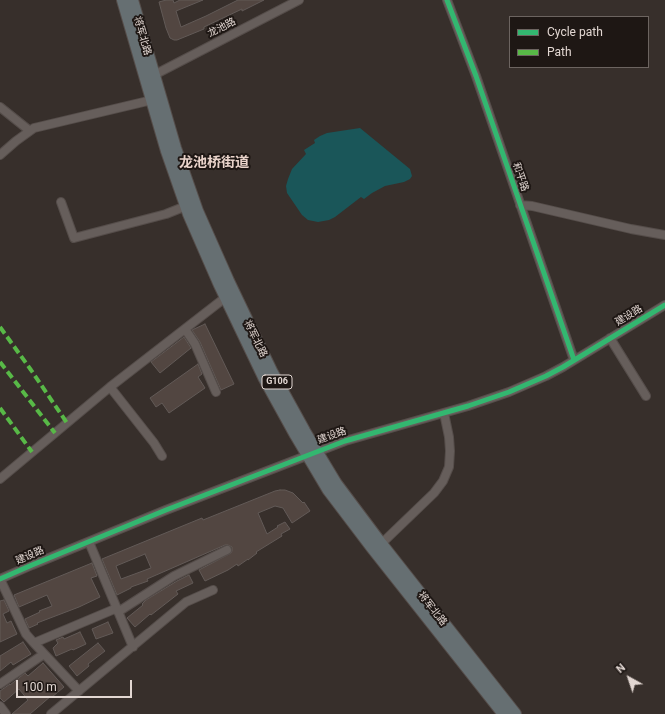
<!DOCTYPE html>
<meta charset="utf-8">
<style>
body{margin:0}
#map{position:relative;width:665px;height:714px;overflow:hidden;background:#372f2b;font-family:Roboto,sans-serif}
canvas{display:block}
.legend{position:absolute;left:509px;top:16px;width:140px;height:52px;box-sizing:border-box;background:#1e1714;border:1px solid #6c6460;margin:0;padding:5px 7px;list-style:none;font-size:12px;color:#e2d7d2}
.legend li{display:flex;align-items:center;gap:8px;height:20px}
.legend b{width:20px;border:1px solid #6c6460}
.north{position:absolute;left:609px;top:658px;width:40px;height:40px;-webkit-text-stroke:3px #1e1714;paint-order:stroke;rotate:320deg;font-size:11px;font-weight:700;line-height:16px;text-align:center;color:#e2d7d2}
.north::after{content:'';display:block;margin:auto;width:14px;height:18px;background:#e2d7d2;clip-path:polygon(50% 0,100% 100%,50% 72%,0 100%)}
.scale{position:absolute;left:16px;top:680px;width:116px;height:18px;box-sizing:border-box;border:2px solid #e2d7d2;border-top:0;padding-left:5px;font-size:12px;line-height:14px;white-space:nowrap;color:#e2d7d2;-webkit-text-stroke:3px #1e1714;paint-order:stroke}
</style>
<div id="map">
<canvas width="665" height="714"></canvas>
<ul class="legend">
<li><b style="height:5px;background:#33b770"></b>Cycle path</li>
<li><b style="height:5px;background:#58b947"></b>Path</li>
</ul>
<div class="north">N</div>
<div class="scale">100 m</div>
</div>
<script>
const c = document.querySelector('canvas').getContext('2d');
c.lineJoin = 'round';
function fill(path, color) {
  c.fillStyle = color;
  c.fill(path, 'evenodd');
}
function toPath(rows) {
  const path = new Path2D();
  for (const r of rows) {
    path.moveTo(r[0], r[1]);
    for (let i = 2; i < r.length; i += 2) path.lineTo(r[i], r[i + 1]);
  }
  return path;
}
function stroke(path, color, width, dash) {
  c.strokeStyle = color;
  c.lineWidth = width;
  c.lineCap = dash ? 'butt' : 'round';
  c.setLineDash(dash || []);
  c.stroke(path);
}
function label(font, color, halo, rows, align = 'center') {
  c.font = font + ' Roboto,"Noto Sans SC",sans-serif';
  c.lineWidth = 4;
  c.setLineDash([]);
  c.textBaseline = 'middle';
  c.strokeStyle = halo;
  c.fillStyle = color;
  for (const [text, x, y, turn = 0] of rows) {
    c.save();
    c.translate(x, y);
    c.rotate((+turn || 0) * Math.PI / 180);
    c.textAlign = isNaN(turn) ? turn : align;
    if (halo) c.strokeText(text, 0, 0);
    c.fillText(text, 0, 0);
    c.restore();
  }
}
fill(toPath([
 [360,128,410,169,412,176,410,179,404,182,385,186,372,193,364,199,361,197,335,217,329,220,318,222,308,220,302,215,287,193,286,186,288,179,292,169,306,154,304,150,315,143,314,140,320,136,327,133]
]), '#1a5659');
const building = toPath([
 [166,0,173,0,174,3,180,0,203,0,176,11,181,27,206,16,238,0,264,0,242,11,242,9,204,27,204,29,177,40,174,40,170,38,166,28,159,2,166,0],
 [205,324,234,384,221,390,200,342,192,330,205,324],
 [184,337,191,348,160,373,151,362,184,337],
 [198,364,202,374,198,377,205,388,169,413,162,403,156,407,150,398,198,364],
 [280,490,285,490,293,493,303,503,304,502,310,511,292,523,283,508,275,506,258,513,267,534,278,527,277,526,285,522,290,529,281,534,282,536,256,552,257,553,248,560,248,559,238,566,237,564,228,570,205,581,199,570,231,553,232,551,232,547,228,545,225,545,147,579,148,581,131,587,131,588,117,595,102,559,202,518,203,520,275,491,280,490],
 [145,554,151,568,121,579,116,566,145,554],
 [92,563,97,576,91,578,100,597,79,607,37,623,38,624,29,628,25,619,40,612,39,611,52,606,47,595,19,607,14,595,92,563],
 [189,575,193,583,176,591,178,594,151,615,150,614,135,627,127,618,143,605,142,604,146,600,177,581,189,575],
 [4,600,9,611,3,614,7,623,11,621,17,634,0,642,0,601,4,600],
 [108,622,113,633,96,639,92,629,108,622],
 [80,632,86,644,73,650,72,649,56,656,53,648,58,643,56,640,63,637,64,639,80,632],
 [23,642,31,654,13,665,11,662,0,671,0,656,23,642],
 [98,643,105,651,88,664,89,666,77,676,69,666,98,643],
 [43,663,64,687,52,697,51,696,30,714,12,714,28,700,19,689,4,702,0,698,0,691,10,684,10,685,25,673,28,676,43,663]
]);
fill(building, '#524641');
stroke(building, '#625a57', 1);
const minor = toPath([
 [447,0,476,76,574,360],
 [154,75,299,0],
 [0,107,30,131],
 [0,155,16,141,34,128,152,100],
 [61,202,74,238,166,214,186,206],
 [520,205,532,206,631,229,665,235],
 [185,329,195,344,216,392],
 [610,338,646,396],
 [110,387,154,443,162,456],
 [0,479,110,387,226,297],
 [89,542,133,647],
 [381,544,434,493,443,481,449,467,450,451,449,437,444,413],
 [0,579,32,565,166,510,345,441,468,406,509,392,546,376,563,367,665,305],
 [0,579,26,634,33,642,79,691],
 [118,612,174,576,227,550],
 [34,643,117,608],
 [0,684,44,654],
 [0,706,6,714],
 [51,714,186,602,213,590]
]);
const highway = toPath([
 [123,0,167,151,189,214,220,285,264,377,296,435,328,489,372,547,504,714],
 [132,0,175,148,197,211,228,281,272,373,304,431,336,484,381,544,515,714]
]);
stroke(minor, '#554d4a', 10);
stroke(highway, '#554d4a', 14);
stroke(minor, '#665e5b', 8);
stroke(highway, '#666f72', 12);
stroke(toPath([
 [0,327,31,370,67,423],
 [0,362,55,433],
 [0,408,32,452]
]), '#58b947', 4, [8, 4]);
stroke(toPath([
 [447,0,476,76,574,360],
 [0,579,32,565,166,510,345,441,468,406,509,392,546,376,563,367,665,305]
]), '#33b770', 5);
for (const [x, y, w] of [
 [277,382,30]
]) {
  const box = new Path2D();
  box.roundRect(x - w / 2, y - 7, w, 14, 3);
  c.fillStyle = '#1e1714';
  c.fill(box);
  stroke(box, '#e2d7d2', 1);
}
label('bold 9px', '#e2d7d2', null, [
 ["G106",277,382]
]);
label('10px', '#e2d7d2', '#1e1714', [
 ["龙池路",222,28,-27],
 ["将军北路",142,36,74],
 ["和平路",520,177,71],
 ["建设路",629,316,-31],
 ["将军北路",255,339,64],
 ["建设路",332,436,-20],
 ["建设路",30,556,-23],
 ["将军北路",432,609,52]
]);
label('bold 14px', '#e9d3ca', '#1e1714', [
 ["龙池桥街道",214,163]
]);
</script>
